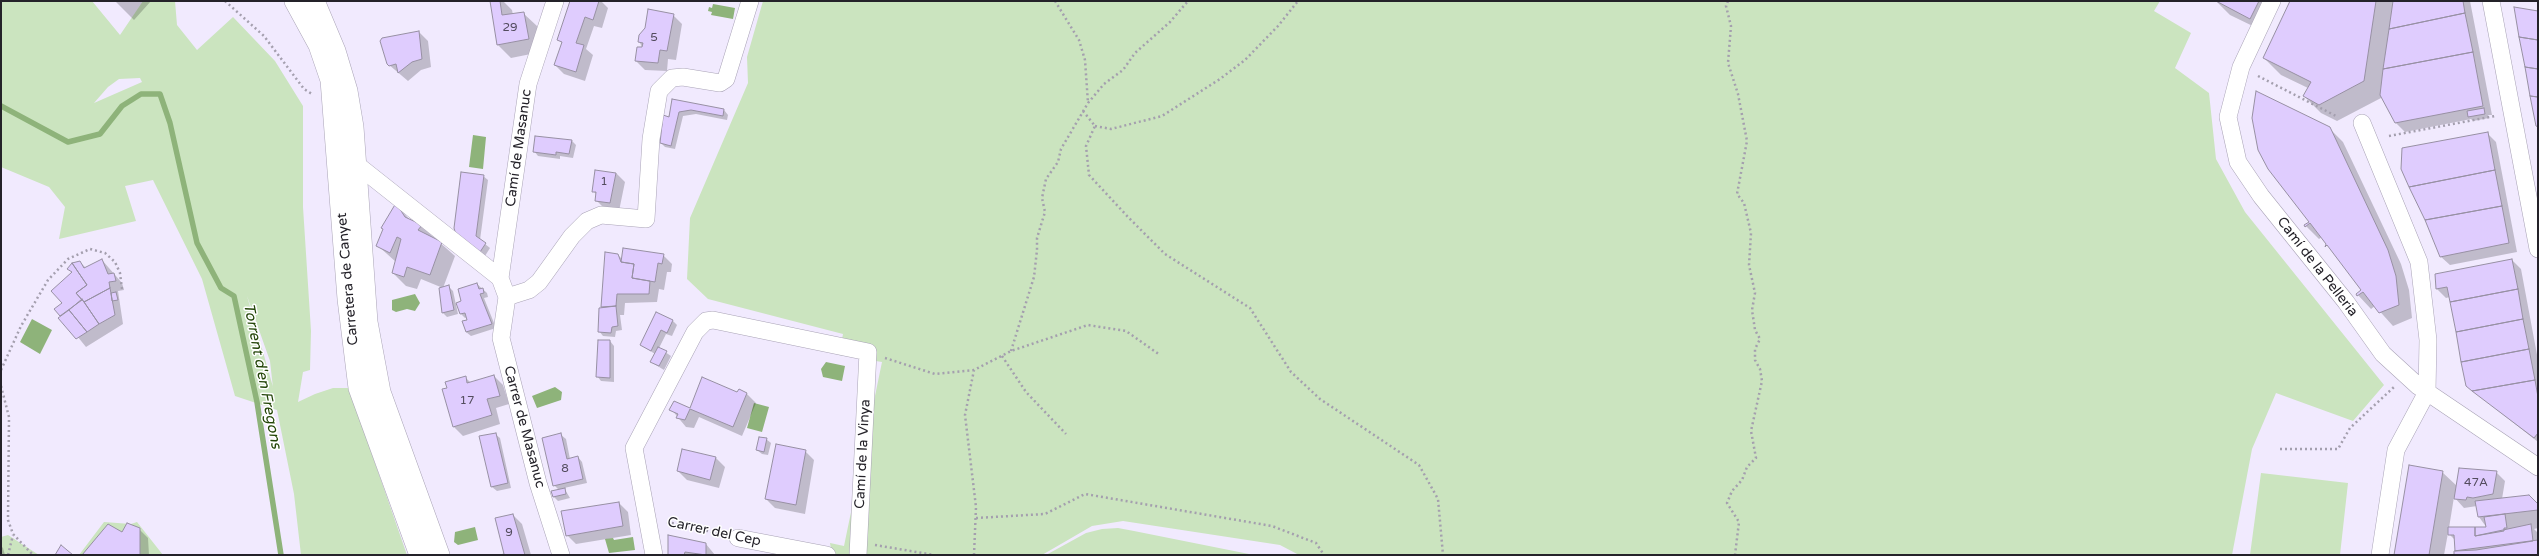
<!DOCTYPE html>
<meta charset="utf-8">
<style>
body{margin:0}
#map{position:relative;width:2539px;height:556px;overflow:hidden;background:#f1eafe;font-family:"Varela Round",sans-serif}
canvas{display:block}
.frame{position:absolute;inset:0;border:2px solid #242229;pointer-events:none}
</style>
<div id="map">
<canvas width="2539" height="556"></canvas>
<div class="frame"></div>
</div>
<script>
const c = document.querySelector('canvas').getContext('2d');
c.lineJoin = 'round';
function fill(path, color) {
  c.fillStyle = color;
  c.fill(path, 'evenodd');
}
function toPath(rows) {
  const path = new Path2D();
  for (const r of rows) {
    path.moveTo(r[0], r[1]);
    for (let i = 2; i < r.length; i += 2) path.lineTo(r[i], r[i + 1]);
  }
  return path;
}
function stroke(path, color, width, dash) {
  c.strokeStyle = color;
  c.lineWidth = width;
  c.lineCap = dash ? 'butt' : 'round';
  c.setLineDash(dash || []);
  c.stroke(path);
}
function label(font, color, halo, rows, align = 'center') {
  c.font = font + ' "Varela Round",sans-serif';
  c.lineWidth = 3;
  c.setLineDash([]);
  c.textBaseline = 'middle';
  c.strokeStyle = halo;
  c.fillStyle = color;
  for (const [text, x, y, turn = 0] of rows) {
    c.save();
    c.translate(x, y);
    c.rotate((+turn || 0) * Math.PI / 180);
    c.textAlign = isNaN(turn) ? turn : align;
    if (halo) c.strokeText(text, 0, 0);
    c.fillText(text, 0, 0);
    c.restore();
  }
}
fill(toPath([
 [1,1,92,1,120,35,143,1,175,1,177,25,197,50,233,17,275,61,303,106,303,207,311,331,310,370,303,372,298,402,315,394,333,388,349,388,407,555,301,555,294,494,277,410,235,396,202,279,153,180,125,186,136,221,59,239,65,207,49,187,1,167],
 [140,78,142,82,94,103,108,87,119,79],
 [247,296,270,361,273,388,273,387],
 [763,1,2160,1,2154,11,2191,33,2175,68,2209,93,2216,159,2245,212,2384,385,2353,421,2276,393,2252,449,2232,555,1299,555,1280,545,1123,521,1092,526,1042,555,832,555,830,543,844,546,882,362,839,355,843,334,708,299,687,279,690,218,748,83,747,57],
 [2261,473,2348,483,2340,555,2250,555],
 [104,522,131,524,137,522,163,555,79,555],
 [1118,528,1134,531,1254,555,1046,555,1086,533,1102,529],
 [8,535,39,555,1,555,1,537]
]), '#cbe4bf');
fill(toPath([
 [713,4,735,8,733,19,711,15,712,12,708,11,709,7,712,8],
 [473,135,486,137,483,169,469,167],
 [415,294,420,303,415,311,407,309,396,312,392,310,392,300],
 [32,319,52,330,40,354,20,342],
 [826,362,845,366,842,381,823,377,821,369],
 [555,387,562,392,561,400,537,408,532,396],
 [754,403,769,407,762,432,747,428],
 [475,527,478,540,458,545,454,542,455,532],
 [633,537,635,550,609,553,605,539,613,538,614,540]
]), '#8eb37a');
fill(toPath([
 [115,1,151,1,134,20],
 [491,1,503,1,512,10,513,15,523,13,537,26,541,52,511,58,497,44],
 [572,1,601,1,608,8,602,28,594,26,586,49,593,55,585,81,564,74,555,65,562,43,559,40],
 [2278,1,2263,31,2230,15,2217,2],
 [2291,1,2470,1,2492,115,2488,115,2489,118,2473,121,2471,119,2405,132,2396,123,2381,95,2381,98,2337,121,2321,113,2304,96,2308,88,2281,75,2264,58],
 [673,15,682,24,676,60,668,59,667,71,645,70,636,61,643,49,639,41,646,29],
 [419,32,428,41,431,67,421,70,408,81,388,64],
 [673,100,724,110,728,115,727,120,696,114,683,116,675,149,665,147,661,143],
 [2329,128,2343,142,2401,264,2409,290,2412,318,2393,326,2375,306,2371,309,2357,294,2363,290,2322,237,2319,239,2305,225,2310,222],
 [2487,133,2496,142,2517,252,2450,265,2440,256],
 [572,141,576,145,573,158,560,156,560,159,538,156,534,151],
 [616,173,625,182,619,211,605,209,596,200,597,195,593,191],
 [483,176,488,180,480,240,490,248,485,256,463,244],
 [396,205,411,221,421,226,455,256,443,288,421,279,417,289,406,286,393,273,396,262,377,245],
 [618,255,622,259,663,255,672,264,671,272,667,272,664,290,659,289,657,302,625,303,624,315,620,315,622,330,616,331,615,337,603,336,599,331,602,307],
 [102,260,122,283,124,290,118,291,123,324,86,347,55,309,63,304,73,273,80,262,86,268],
 [2512,260,2521,269,2538,360,2538,442,2467,386,2450,297,2446,298,2437,289,2436,275],
 [477,284,487,293,488,297,484,298,496,328,471,336,466,332,467,317,465,318,461,314,463,302],
 [448,286,453,291,458,314,447,317,443,313],
 [673,321,677,325,672,336,666,334,659,348,671,356,664,370,651,362,655,354,641,345],
 [610,341,614,346,614,382,601,381,597,376],
 [494,376,503,385,509,404,496,408,500,424,463,436,454,427,448,389,465,377,471,383],
 [738,393,747,394,756,403,742,436,699,417,694,428,686,427,671,409,674,402,690,409],
 [495,434,500,438,511,488,497,491,492,487],
 [561,435,566,439,570,459,578,457,582,462,587,483,564,488,570,498,558,501,554,497,559,490,554,485],
 [766,439,771,443,768,455,762,454,757,450],
 [805,451,814,460,805,514,775,508,766,499],
 [716,458,725,467,719,488,687,480,678,471],
 [2442,472,2457,486,2496,472,2505,481,2502,499,2538,504,2538,528,2534,529,2538,533,2538,555,2455,555,2456,541,2448,533,2444,555,2395,555],
 [2454,497,2464,508,2477,506,2479,517,2487,528,2449,528],
 [619,503,628,512,631,535,576,544,567,535],
 [513,515,522,524,531,555,504,555],
 [139,529,148,538,149,555,83,555,122,534],
 [706,544,715,555,669,555],
 [1,546,3,548,5,555,1,555]
]), '#0003');
stroke(toPath([
 [1,106,68,142,100,134,122,106,141,94,160,94,170,123,197,243,221,288,234,296,257,402,281,555]
]), '#8eb37a', 5.5);
const building = toPath([
 [490,1,500,1,502,15,524,12,529,39,497,45,490,1],
 [570,1,599,1,593,20,585,17,576,43,584,45,576,72,554,65,562,42,557,40,570,1],
 [2216,1,2259,1,2250,19,2216,1],
 [2290,1,2376,1,2364,81,2319,105,2303,96,2311,82,2263,58,2290,1],
 [2393,1,2463,1,2465,13,2389,29,2393,1],
 [2514,7,2538,11,2538,40,2519,37,2514,7],
 [648,9,674,14,667,51,660,50,658,63,635,61,637,47,642,47,643,43,638,42,639,35,645,28,648,9],
 [2465,13,2473,52,2383,69,2389,29,2465,13],
 [419,31,422,59,412,62,398,73,396,64,389,66,387,64,380,41,382,38,419,31],
 [2519,37,2538,40,2538,69,2525,67,2519,37],
 [2473,52,2483,106,2395,123,2380,95,2383,69,2473,52],
 [2525,67,2538,69,2538,97,2530,96,2525,67],
 [2256,91,2330,127,2388,250,2396,276,2399,305,2379,313,2363,292,2357,296,2356,294,2361,290,2327,245,2325,247,2326,244,2310,223,2305,227,2304,225,2309,222,2268,169,2258,150,2252,118,2256,91],
 [2530,96,2538,97,2538,127,2536,126,2530,96],
 [672,99,724,109,723,116,691,110,679,112,671,146,660,143,663,115,669,117,672,99],
 [2484,108,2485,114,2468,117,2467,111,2484,108],
 [2488,132,2495,170,2409,187,2401,169,2402,148,2488,132],
 [535,136,572,140,569,154,556,152,556,155,533,152,535,136],
 [595,170,616,173,610,203,595,201,596,192,592,192,595,170],
 [2495,170,2502,206,2425,220,2409,187,2495,170],
 [461,172,484,175,476,236,486,243,480,252,456,235,454,228,461,172],
 [396,203,405,217,422,225,418,230,442,242,430,275,407,267,404,277,392,273,401,239,397,237,390,253,376,246,383,229,381,228,396,203],
 [2502,206,2509,243,2440,257,2425,220,2502,206],
 [623,248,664,254,662,264,658,263,655,282,632,278,634,264,621,262,623,248],
 [605,252,618,254,621,262,634,264,632,278,650,281,649,294,617,294,616,306,601,307,605,252],
 [102,259,108,274,114,273,116,281,109,282,110,288,84,302,76,293,87,285,72,263,80,261,84,268,102,259],
 [2512,259,2518,289,2450,302,2447,287,2436,289,2435,274,2512,259],
 [72,263,87,285,76,293,82,300,60,316,54,309,62,303,51,291,72,272,67,269,72,263],
 [477,283,479,289,483,288,484,293,480,294,492,324,466,332,462,321,467,320,465,313,460,314,456,303,461,301,458,289,477,283],
 [449,285,454,310,442,313,439,288,449,285],
 [110,288,115,315,99,324,84,302,110,288],
 [2518,289,2523,319,2456,332,2450,302,2518,289],
 [116,292,118,300,112,301,111,293,116,292],
 [82,299,99,324,87,332,69,310,82,299],
 [616,306,618,326,612,327,611,333,598,332,599,308,616,306],
 [69,310,87,332,76,339,58,318,69,310],
 [656,312,673,320,667,333,661,330,651,351,640,345,656,312],
 [2523,319,2529,349,2461,362,2456,332,2523,319],
 [598,340,610,340,610,378,596,377,598,340],
 [658,347,667,351,659,366,650,362,658,347],
 [2529,349,2535,380,2472,391,2466,386,2461,362,2529,349],
 [494,375,500,396,487,399,492,415,453,427,442,389,447,388,445,382,466,376,467,383,494,375],
 [702,377,737,392,739,389,747,393,733,427,690,409,685,420,676,418,678,414,669,410,674,401,690,408,702,377],
 [2535,380,2538,397,2538,433,2534,438,2472,391,2535,380],
 [496,433,508,483,491,487,479,436,496,433],
 [561,433,567,459,578,456,583,479,553,486,542,438,561,433],
 [759,437,767,438,764,452,756,450,759,437],
 [776,444,806,450,796,505,765,499,776,444],
 [682,449,716,457,710,480,677,471,682,449],
 [2409,465,2443,471,2429,555,2394,555,2409,465],
 [2459,468,2497,471,2493,494,2473,498,2467,497,2466,500,2454,499,2459,468],
 [565,488,566,494,553,497,551,491,565,488],
 [2529,495,2538,504,2538,510,2478,517,2475,501,2529,495],
 [619,502,623,526,566,536,561,511,619,502],
 [513,514,525,555,500,555,504,554,495,518,513,514],
 [2505,514,2507,528,2504,528,2504,531,2475,536,2475,527,2486,527,2484,517,2505,514],
 [127,523,140,528,140,555,82,555,108,524,122,532,127,523],
 [2531,524,2533,541,2476,550,2455,551,2454,535,2448,535,2448,527,2475,527,2475,536,2531,524],
 [668,535,706,543,706,555,685,552,684,555,668,555,668,535],
 [2538,540,2538,555,2454,555,2454,551,2538,540],
 [61,545,73,555,55,555,61,545]
]);
fill(building, '#dfccfe');
stroke(building, '#9790a3', 1);
const minor = toPath([
 [555,1,528,84,500,278,507,297,501,338,538,483,561,555],
 [2272,1,2241,67,2228,117,2238,162,2261,196,2346,302,2383,354,2418,386,2538,467],
 [2491,1,2538,249],
 [2362,123,2419,262,2428,340,2427,392,2396,450,2380,555],
 [356,164,500,278],
 [507,297,529,290,539,282,572,236,587,221,601,215,646,219,651,139,659,91,672,78,683,77,720,83,726,79,750,1],
 [738,538,827,555],
 [654,555,634,448,695,332,706,321,713,320,868,352,858,555]
]);
const tertiary = toPath([
 [295,1,319,45,331,80,348,299,359,388,420,555],
 [314,1,335,51,347,91,353,127,367,322,380,392,439,555]
]);
stroke(minor, '#a9a3b6', 18);
stroke(tertiary, '#a9a3b6', 22);
stroke(toPath([
 [225,1,264,36,304,89,312,94],
 [1055,1,1079,40,1085,60,1088,103],
 [1728,1,1726,6,1731,26,1728,63,1738,94,1747,141,1737,194,1744,203,1751,233,1749,265,1755,293,1752,310,1755,330,1760,339,1755,349,1755,360,1760,369,1762,381,1751,431,1756,458,1747,467,1742,480,1732,491,1727,503,1739,522,1735,555],
 [2258,76,2336,116],
 [1083,111,1095,126,1086,146,1089,175,1128,217,1165,254,1250,308,1291,372,1320,399,1419,465,1438,499,1443,555],
 [1095,126,1111,129,1162,116,1220,79,1245,60,1278,26,1298,1],
 [2389,136,2495,116],
 [1011,351,1034,277,1037,250,1037,238,1045,212,1042,198,1046,179,1058,162,1061,149,1088,103,1104,84,1123,70,1135,53,1170,22,1188,1],
 [1002,356,1026,392,1066,434],
 [885,358,935,374,974,370],
 [1,370,21,326,48,280,68,259,90,249,105,253,115,262,120,273,122,289],
 [1,386,9,417,8,520,13,534,33,555],
 [2280,449,2338,449,2350,428,2394,387],
 [976,518,1045,514,1085,494,1272,526,1316,543,1324,555],
 [667,522,721,534],
 [875,545,934,555],
 [8,555,13,535],
 [974,555,976,507,965,415,974,370,1011,351,1088,325,1126,331,1160,355]
]), '#a49fae', 2.5, [2, 3]);
stroke(minor, '#fff', 17);
stroke(tertiary, '#fff', 21);
label('12px', '#534c5e', null, [
 ["29",510,28],
 ["5",654,38],
 ["1",604,182],
 ["17",467,401],
 ["8",565,469],
 ["47A",2476,483],
 ["9",509,533]
]);
label('14px', '#242229', '#fff', [
 ["Camí de Masanuc",519,148,-82],
 ["Camí de la Pelleria",2317,267,52],
 ["Carretera de Canyet",348,279,-95],
 ["Carrer de Masanuc",524,427,75],
 ["Camí de la Vinya",863,454,-87],
 ["Carrer del Cep",714,532,12]
]);
label('italic 15px', '#224407', '#fff', [
 ["Torrent d'en Fregons",262,376,79]
]);
</script>
